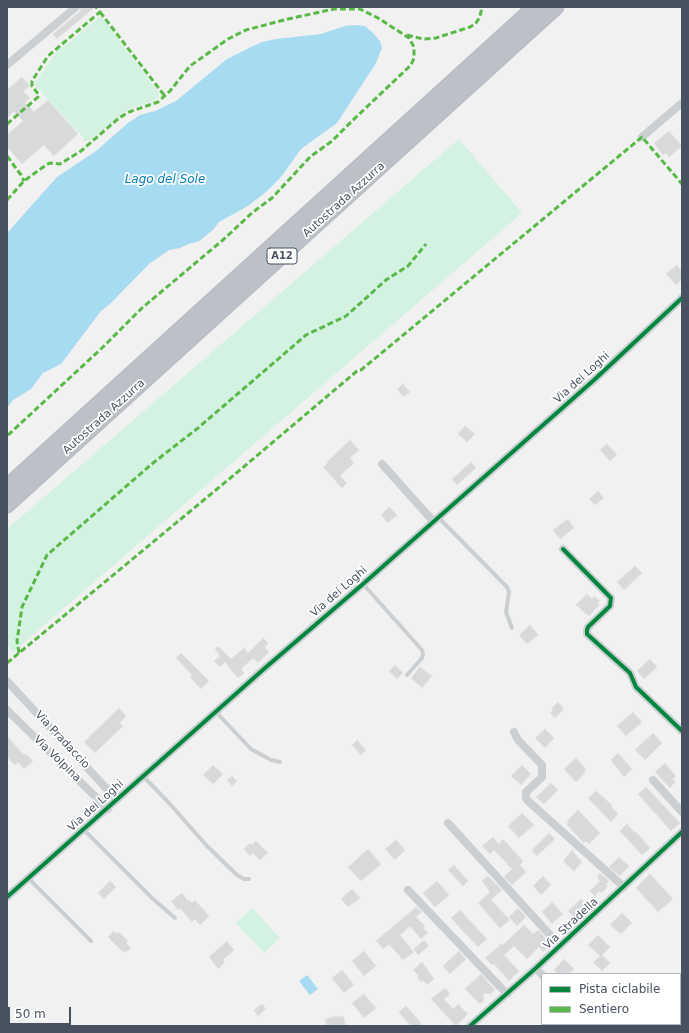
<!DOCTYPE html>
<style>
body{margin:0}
#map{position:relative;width:689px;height:1033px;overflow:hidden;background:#f1f1f1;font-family:"DejaVu Sans",sans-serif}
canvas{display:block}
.frame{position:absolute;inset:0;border:8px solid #47515f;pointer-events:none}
.legend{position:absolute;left:541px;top:973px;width:140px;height:52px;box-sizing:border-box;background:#fff;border:1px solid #b5b9bf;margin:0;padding:5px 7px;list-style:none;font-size:12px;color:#47515f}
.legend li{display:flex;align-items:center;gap:8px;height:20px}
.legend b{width:20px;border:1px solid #b5b9bf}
.scale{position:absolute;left:8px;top:1007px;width:63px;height:18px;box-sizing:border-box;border:2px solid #47515f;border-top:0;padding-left:5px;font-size:12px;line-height:14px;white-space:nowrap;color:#47515f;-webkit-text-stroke:3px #fff;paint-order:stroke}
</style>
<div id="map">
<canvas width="689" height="1033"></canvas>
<div class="frame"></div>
<ul class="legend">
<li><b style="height:5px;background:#00873e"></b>Pista ciclabile</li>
<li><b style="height:5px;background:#58b947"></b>Sentiero</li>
</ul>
<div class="scale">50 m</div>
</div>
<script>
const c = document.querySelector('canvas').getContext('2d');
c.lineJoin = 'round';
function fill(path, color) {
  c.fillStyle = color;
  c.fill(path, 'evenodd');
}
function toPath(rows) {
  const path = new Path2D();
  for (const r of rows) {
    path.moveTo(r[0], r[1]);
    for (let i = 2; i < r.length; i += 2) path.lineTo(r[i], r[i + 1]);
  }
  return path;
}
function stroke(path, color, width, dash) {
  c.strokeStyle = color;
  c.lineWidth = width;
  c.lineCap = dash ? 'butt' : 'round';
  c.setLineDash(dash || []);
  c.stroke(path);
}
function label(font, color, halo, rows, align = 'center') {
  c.font = font + ' "DejaVu Sans",sans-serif';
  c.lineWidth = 3.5;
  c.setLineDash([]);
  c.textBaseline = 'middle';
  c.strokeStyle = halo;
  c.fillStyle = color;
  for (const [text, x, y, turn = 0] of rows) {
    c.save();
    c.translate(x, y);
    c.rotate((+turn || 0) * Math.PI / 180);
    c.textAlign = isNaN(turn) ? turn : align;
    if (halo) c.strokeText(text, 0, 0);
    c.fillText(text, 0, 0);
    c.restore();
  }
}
fill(toPath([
 [99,17,102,17,159,93,159,97,155,100,128,110,95,137,85,142,81,135,34,84,59,48,61,48,65,46],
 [459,139,522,213,13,652,7,645,7,529],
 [252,908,280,938,264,953,236,923]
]), '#d4f2e2');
fill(toPath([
 [354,25,365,26,373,33,380,41,382,48,376,63,337,123,301,149,281,177,266,192,248,206,219,222,213,230,199,241,189,244,180,248,169,250,149,264,110,304,101,311,61,364,43,373,31,389,13,400,7,408,7,233,57,177,96,151,128,123,140,115,155,111,176,101,227,59,247,49,262,42,276,39,321,34,345,26],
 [307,975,318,989,310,995,299,981]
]), '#a7dbf1');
const building = toPath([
 [81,7,95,7,57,39,53,34,80,11,81,7],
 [22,77,30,86,23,91,30,98,25,102,34,112,48,100,78,134,54,156,44,145,22,164,7,147,7,135,23,121,14,111,7,118,7,90,22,77],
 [669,131,682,146,669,157,666,153,663,155,654,143,669,131],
 [677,265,682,272,682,280,676,285,666,274,677,265],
 [403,384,410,392,403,397,397,389,403,384],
 [465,426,475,434,467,442,458,434,465,426],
 [350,440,359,450,350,458,354,463,340,476,347,483,342,488,323,467,328,463,327,462,350,440],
 [607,444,617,455,610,461,600,450,607,444],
 [471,462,476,468,457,485,452,479,471,462],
 [598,491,604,498,595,505,589,499,598,491],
 [389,507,397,515,388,523,381,515,389,507],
 [568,519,574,528,560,539,553,530,568,519],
 [635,566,642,573,624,590,617,582,635,566],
 [587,594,592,599,594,596,600,601,597,604,599,605,589,616,576,605,587,594],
 [530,625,538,635,527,644,519,635,530,625],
 [263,638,268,643,265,647,269,652,258,663,253,658,241,669,244,673,238,678,225,662,220,667,214,661,220,656,215,649,218,646,231,659,244,648,248,653,263,638],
 [181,653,209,681,201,689,190,677,192,675,176,658,181,653],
 [650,659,657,667,644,679,637,671,650,659],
 [395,665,403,673,397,679,389,671,395,665],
 [420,667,432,676,422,688,411,678,420,667],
 [558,702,564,709,555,718,550,713,553,710,552,708,558,702],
 [119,708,126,716,120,723,123,726,95,753,84,742,119,708],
 [633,712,642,722,626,736,617,726,633,712],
 [545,729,554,738,545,748,535,738,545,729],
 [653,733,662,743,645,760,635,750,653,733],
 [7,736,24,755,26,754,33,761,24,769,18,762,15,765,7,757,7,736],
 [357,740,366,750,361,755,352,745,357,740],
 [618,753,632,769,624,777,611,760,618,753],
 [576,758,586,769,584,772,585,773,576,782,564,769,576,758],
 [665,763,676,776,673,779,675,782,670,788,655,772,665,763],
 [213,765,223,774,213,784,203,775,213,765],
 [522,765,531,774,521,785,511,776,522,765],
 [232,776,237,781,232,786,227,780,232,776],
 [551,783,558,790,544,804,536,797,551,783],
 [646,787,680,823,671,831,638,794,646,787],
 [596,791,612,805,611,806,618,814,611,822,588,798,596,791],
 [578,810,600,833,589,844,586,841,584,843,566,824,569,822,568,820,578,810],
 [522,813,534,825,519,838,508,826,522,813],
 [627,824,635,833,636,832,650,848,642,855,620,831,627,824],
 [549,833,555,839,537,856,532,850,549,833],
 [493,837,499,844,503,839,523,861,520,865,526,872,512,885,504,877,512,869,494,850,490,854,482,846,493,837],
 [396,840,405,850,395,860,385,849,396,840],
 [256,841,268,853,260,860,253,853,250,856,244,849,250,843,252,845,256,841],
 [368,849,381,864,361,881,348,867,368,849],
 [572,850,582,862,574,871,563,861,572,850],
 [619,857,629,866,620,876,609,867,619,857],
 [454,865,468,881,463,886,448,870,454,865],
 [600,873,609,881,606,884,608,886,602,893,599,891,595,896,590,891,600,881,597,877,600,873],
 [650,874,673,899,658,912,636,888,650,874],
 [488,876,502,890,491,900,510,920,500,928,478,903,490,892,482,881,488,876],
 [543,876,551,885,541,895,533,886,543,876],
 [110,881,116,887,104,899,98,893,110,881],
 [437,881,449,895,435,907,423,893,437,881],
 [352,889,360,898,348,907,341,899,352,889],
 [182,893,188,901,189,900,192,903,195,900,209,916,200,925,195,919,192,922,180,908,178,910,171,901,182,893],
 [581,899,589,908,576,920,568,911,581,899],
 [552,902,563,914,552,924,542,912,552,902],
 [416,907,422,912,416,917,425,926,423,928,428,933,421,939,410,926,400,935,414,952,403,960,389,944,383,949,376,941,416,907],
 [518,908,526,917,517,926,509,917,518,908],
 [460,910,487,939,478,947,451,918,460,910],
 [622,913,632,923,621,934,610,925,622,913],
 [524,925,533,934,538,930,552,945,543,952,539,947,527,959,514,946,504,955,519,971,509,981,494,964,492,965,485,958,501,944,503,945,524,925],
 [114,931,116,934,119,932,128,941,126,943,131,948,125,953,124,951,123,952,108,937,114,931],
 [598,935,610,947,602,955,610,963,602,971,593,962,600,956,588,945,598,935],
 [424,940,429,946,418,955,414,949,424,940],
 [227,941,234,950,223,960,225,962,218,969,209,957,227,941],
 [364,951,376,966,364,976,352,961,364,951],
 [459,951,466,959,450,974,443,966,459,951],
 [564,959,574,969,569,974,558,974,554,970,564,959],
 [422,962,434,979,427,985,423,980,421,982,417,977,419,976,413,970,422,962],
 [342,970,354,985,344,993,332,978,342,970],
 [481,974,495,990,491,994,483,993,484,1000,480,1004,465,989,481,974],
 [445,988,450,994,444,999,453,1009,458,1004,468,1014,456,1026,431,999,445,988],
 [364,994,376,1008,364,1018,352,1003,364,994],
 [262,1004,266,1009,258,1016,254,1010,262,1004],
 [406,1006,414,1015,423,1026,411,1026,401,1015,399,1012,406,1006],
 [337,1016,338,1017,343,1016,346,1026,327,1026,325,1019,337,1016]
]);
fill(building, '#d8d9db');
stroke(building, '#e3e3e4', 1);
const motorway = toPath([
 [7,487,535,7],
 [7,505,556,7]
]);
stroke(motorway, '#b5b9c1', 17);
stroke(toPath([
 [438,517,507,587,509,592,506,612,512,628],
 [363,584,422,650,423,654,422,658,407,675],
 [216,712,251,749,271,760,280,762],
 [143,776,170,804,207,846,237,875,244,879,249,879],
 [84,830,152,898,175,918],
 [28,878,91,941]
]), '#cccfd2', 4);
stroke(toPath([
 [7,65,76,7],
 [642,137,682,103],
 [382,464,433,521],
 [563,549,611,598,610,606,588,627,587,630,587,634,630,673,636,687,682,731],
 [7,681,117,800],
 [7,710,108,809],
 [514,732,518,740,542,765,542,777,526,792,526,797,527,800,624,887],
 [653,780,682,812],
 [448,823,560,946],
 [408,890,507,994],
 [7,897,265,668,363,584,594,380,682,298],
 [536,968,542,975],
 [584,1024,586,1026],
 [470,1026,536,968,682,832]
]), '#cccfd2', 8);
stroke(motorway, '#bcc1c7', 15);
stroke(toPath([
 [100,12,164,95],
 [407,35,423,39,436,38,470,27,475,24,478,20,480,16,482,7],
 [7,124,38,97,39,95,32,86,32,81,48,56,100,12,96,7],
 [7,156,21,175,24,181],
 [7,200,24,181,46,165,50,163,60,164,81,151,119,118,129,112,158,102,170,91,190,66,228,39,246,30,288,19,334,9,360,9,378,18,409,38,414,47,414,58,411,65,352,121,332,141,310,157,272,198,253,212,224,239,142,308,103,347,7,436],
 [19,653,17,641,22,607,47,555,153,463,198,428,306,335,346,316,386,280,408,266,426,244],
 [7,663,240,470,357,371,361,370,642,137,682,184]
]), '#58b947', 3, [6, 3]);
stroke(toPath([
 [563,549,611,598,610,606,588,627,587,630,587,634,630,673,636,687,682,731],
 [7,897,265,668,363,584,594,380,682,298],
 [470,1026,536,968,682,832]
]), '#00873e', 4);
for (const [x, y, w] of [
 [282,256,30]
]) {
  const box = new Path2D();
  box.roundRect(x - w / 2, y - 8, w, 16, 3);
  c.fillStyle = '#fff';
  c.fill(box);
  stroke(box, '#47515f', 1);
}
label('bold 10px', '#47515f', null, [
 ["A12",282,256]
]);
label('11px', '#47515f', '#fff', [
 ["Autostrada Azzurra",344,200,-42],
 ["Via dei Loghi",582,378,-42],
 ["Autostrada Azzurra",104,417,-42],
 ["Via dei Loghi",339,592,-41],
 ["Via Pradaccio",62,740,47],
 ["Via Volpina",57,759,44],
 ["Via dei Loghi",96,806,-42],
 ["Via Stradella",571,924,-43]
]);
label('italic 12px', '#047eb4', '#fff', [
 ["Lago del Sole",165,180]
]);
</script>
